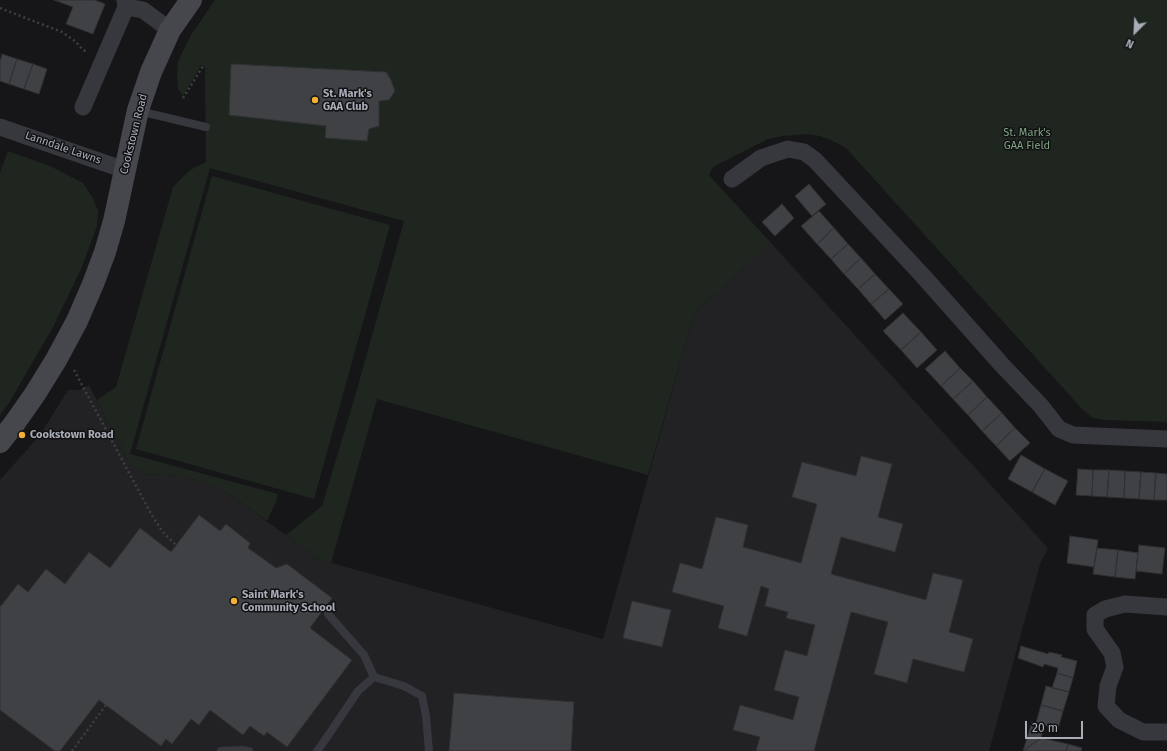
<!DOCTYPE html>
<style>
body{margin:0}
#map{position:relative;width:1167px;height:751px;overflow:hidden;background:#161618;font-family:"Fira Sans",sans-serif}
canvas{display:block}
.north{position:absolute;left:1115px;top:12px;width:40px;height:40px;-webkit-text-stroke:3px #111113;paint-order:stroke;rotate:204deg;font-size:11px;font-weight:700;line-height:16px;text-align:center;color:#a8adb8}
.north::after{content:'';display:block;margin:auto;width:14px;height:18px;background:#a8adb8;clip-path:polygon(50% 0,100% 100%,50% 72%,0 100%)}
.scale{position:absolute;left:1025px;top:721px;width:58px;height:18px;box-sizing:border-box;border:2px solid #a8adb8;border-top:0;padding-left:5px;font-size:12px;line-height:14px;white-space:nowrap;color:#a8adb8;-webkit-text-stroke:3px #111113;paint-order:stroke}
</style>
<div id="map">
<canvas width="1167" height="751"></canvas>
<div class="north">N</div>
<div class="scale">20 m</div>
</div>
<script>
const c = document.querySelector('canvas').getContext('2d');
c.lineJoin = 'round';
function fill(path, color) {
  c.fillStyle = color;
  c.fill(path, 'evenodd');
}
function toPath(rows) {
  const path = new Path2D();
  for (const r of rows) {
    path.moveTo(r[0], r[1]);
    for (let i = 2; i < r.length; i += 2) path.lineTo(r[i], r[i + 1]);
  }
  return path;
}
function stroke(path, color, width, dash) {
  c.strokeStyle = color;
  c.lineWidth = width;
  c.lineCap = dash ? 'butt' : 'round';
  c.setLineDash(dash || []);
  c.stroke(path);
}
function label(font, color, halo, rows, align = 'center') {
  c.font = font + ' "Fira Sans",sans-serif';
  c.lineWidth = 3;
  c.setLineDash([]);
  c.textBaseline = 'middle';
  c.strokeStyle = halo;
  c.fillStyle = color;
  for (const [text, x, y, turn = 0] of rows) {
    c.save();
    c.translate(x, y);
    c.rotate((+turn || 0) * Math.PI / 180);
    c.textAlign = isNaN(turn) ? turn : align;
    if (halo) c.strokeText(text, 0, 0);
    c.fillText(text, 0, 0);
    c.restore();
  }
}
fill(toPath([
 [771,243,1048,548,1040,564,989,751,0,751,0,480,40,435,68,390,80,390,89,385,130,464,145,474,183,476,220,488,321,560,603,639,694,313]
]), '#222225');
fill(toPath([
 [215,0,1167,0,1167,422,1106,420,1093,418,1083,410,846,148,833,141,820,136,807,134,782,136,768,139,713,167,709,175,771,243,694,313,648,475,377,399,331,563,321,560,286,535,322,506,356,393,404,221,210,168,130,454,278,494,276,502,267,521,220,488,183,476,145,474,130,464,97,400,116,387,173,187,190,170,206,162,205,67,201,65,183,96,178,89,177,75,178,61,191,35],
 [8,151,50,166,83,183,93,198,98,211,97,226,82,267,53,327,9,403,0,415,0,173],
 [212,176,390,225,314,499,136,449]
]), '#1e261f');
const building = toPath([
 [54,0,95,0,105,4,93,34,66,24,73,7,54,0],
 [2,54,17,59,9,84,0,81,0,61,2,54],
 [17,59,33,64,24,89,9,84,17,59],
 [33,64,47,69,39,94,24,89,33,64],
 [231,64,386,72,391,80,395,91,389,100,379,101,379,126,369,129,367,141,325,138,326,126,229,115,231,64],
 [809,184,826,204,812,216,795,196,809,184],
 [782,204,794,218,775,236,762,222,782,204],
 [819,211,834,228,817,244,801,226,819,211],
 [834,228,848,244,831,259,817,244,834,228],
 [848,244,861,258,844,274,831,259,848,244],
 [861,258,875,274,858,289,844,274,861,258],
 [875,274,889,289,871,304,858,289,875,274],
 [889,289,903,304,885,320,871,304,889,289],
 [903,313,921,332,901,350,883,331,903,313],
 [921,332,937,350,917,368,901,350,921,332],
 [945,351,960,368,941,386,925,369,945,351],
 [960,368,973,381,953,399,941,386,960,368],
 [973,381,987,397,968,415,953,399,973,381],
 [987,397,1002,413,982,431,968,415,987,397],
 [1002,413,1015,428,996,446,982,431,1002,413],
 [1015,428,1030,443,1010,461,996,446,1015,428],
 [1021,455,1045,469,1032,492,1008,479,1021,455],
 [861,456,892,464,878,517,903,524,895,552,841,537,831,574,926,600,933,573,963,580,949,632,973,639,964,672,913,659,907,683,874,674,888,622,851,612,814,751,756,751,760,737,733,730,740,705,793,720,799,697,774,690,785,650,807,656,815,625,786,618,788,612,765,606,769,589,761,586,747,636,718,628,724,606,672,592,680,563,702,569,716,517,748,525,743,547,801,563,817,504,792,497,802,462,856,476,861,456],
 [1045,469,1068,481,1055,505,1032,492,1045,469],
 [1078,469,1093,470,1092,496,1076,495,1078,469],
 [1093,470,1109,470,1107,497,1092,496,1093,470],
 [1109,470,1125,471,1124,498,1107,497,1109,470],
 [1125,471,1141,472,1139,499,1124,498,1125,471],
 [1141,472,1156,473,1154,500,1139,499,1141,472],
 [1156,473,1167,474,1167,500,1154,500,1156,473],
 [199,515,220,531,226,524,250,543,248,548,276,568,287,564,332,598,310,628,352,660,287,747,267,732,264,736,250,726,243,735,210,710,199,725,191,719,172,744,166,739,161,746,99,700,60,751,55,751,0,710,0,605,1,606,18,584,28,592,46,569,65,584,89,552,110,568,140,528,171,552,199,515],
 [1070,536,1098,540,1094,567,1067,563,1070,536],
 [1139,545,1165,548,1162,574,1136,571,1139,545],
 [1097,548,1118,550,1115,577,1093,574,1097,548],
 [1118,550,1138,553,1135,579,1115,577,1118,550],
 [632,601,671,610,662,647,623,638,632,601],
 [1021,646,1048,654,1049,652,1062,655,1061,657,1077,661,1073,678,1057,673,1058,668,1044,664,1043,667,1018,658,1021,646],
 [1057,673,1073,678,1069,692,1052,688,1057,673],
 [1046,686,1069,692,1063,711,1041,705,1046,686],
 [454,693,574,702,571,751,449,751,454,693],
 [1041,705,1063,711,1058,729,1036,723,1041,705],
 [1032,722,1045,725,1041,738,1023,751,1032,722],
 [1041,738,1068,744,1066,751,1023,751,1041,738],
 [1068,744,1082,748,1081,751,1066,751,1068,744]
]);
fill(building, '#404145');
stroke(building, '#303034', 1);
stroke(toPath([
 [0,8,62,32,76,42,83,50,88,52],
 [183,98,203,66],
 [74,370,150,512,162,531,176,545],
 [72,751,106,705]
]), '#3d3f44', 2.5, [2, 3]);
stroke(toPath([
 [139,111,206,127],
 [328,614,364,655,374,677],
 [221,751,242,750,249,751],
 [317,751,325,740,358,691,374,677,404,686,422,696,426,716,429,751]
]), '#37383d', 8);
stroke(toPath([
 [126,7,143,10,170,30],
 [83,107,126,7,125,0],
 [0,127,125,170],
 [732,179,761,158,788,149,804,152,815,160,923,276,1002,365,1041,406,1059,429,1073,435,1167,439],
 [1167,607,1125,604,1105,609,1095,615,1095,629,1112,653,1115,667,1108,686,1106,706,1119,720,1143,732,1167,732]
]), '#37383d', 17);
stroke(toPath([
 [0,442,14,424,35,394,56,360,77,321,93,284,105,252,114,221,138,110,151,72,170,30,191,0]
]), '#45474d', 22);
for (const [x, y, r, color] of [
 [315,100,4,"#f2b134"],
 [22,435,4,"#f2b134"],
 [234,601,4,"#f2b134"]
]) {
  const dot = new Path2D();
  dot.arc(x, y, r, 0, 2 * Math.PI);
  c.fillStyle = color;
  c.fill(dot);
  stroke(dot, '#111113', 1.5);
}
label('bold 11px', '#a8adb8', '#111113', [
 ["St. Mark's",323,94],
 ["GAA Club",323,107],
 ["Cookstown Road",30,435],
 ["Saint Mark's",242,595],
 ["Community School",242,608]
], 'left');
label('11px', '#7fa381', '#111113', [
 ["St. Mark's",1027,133],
 ["GAA Field",1027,146]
]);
label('11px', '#a8adb8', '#111113', [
 ["Cookstown Road",134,134,-76],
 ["Lanndale Lawns",63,148,19]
]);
</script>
